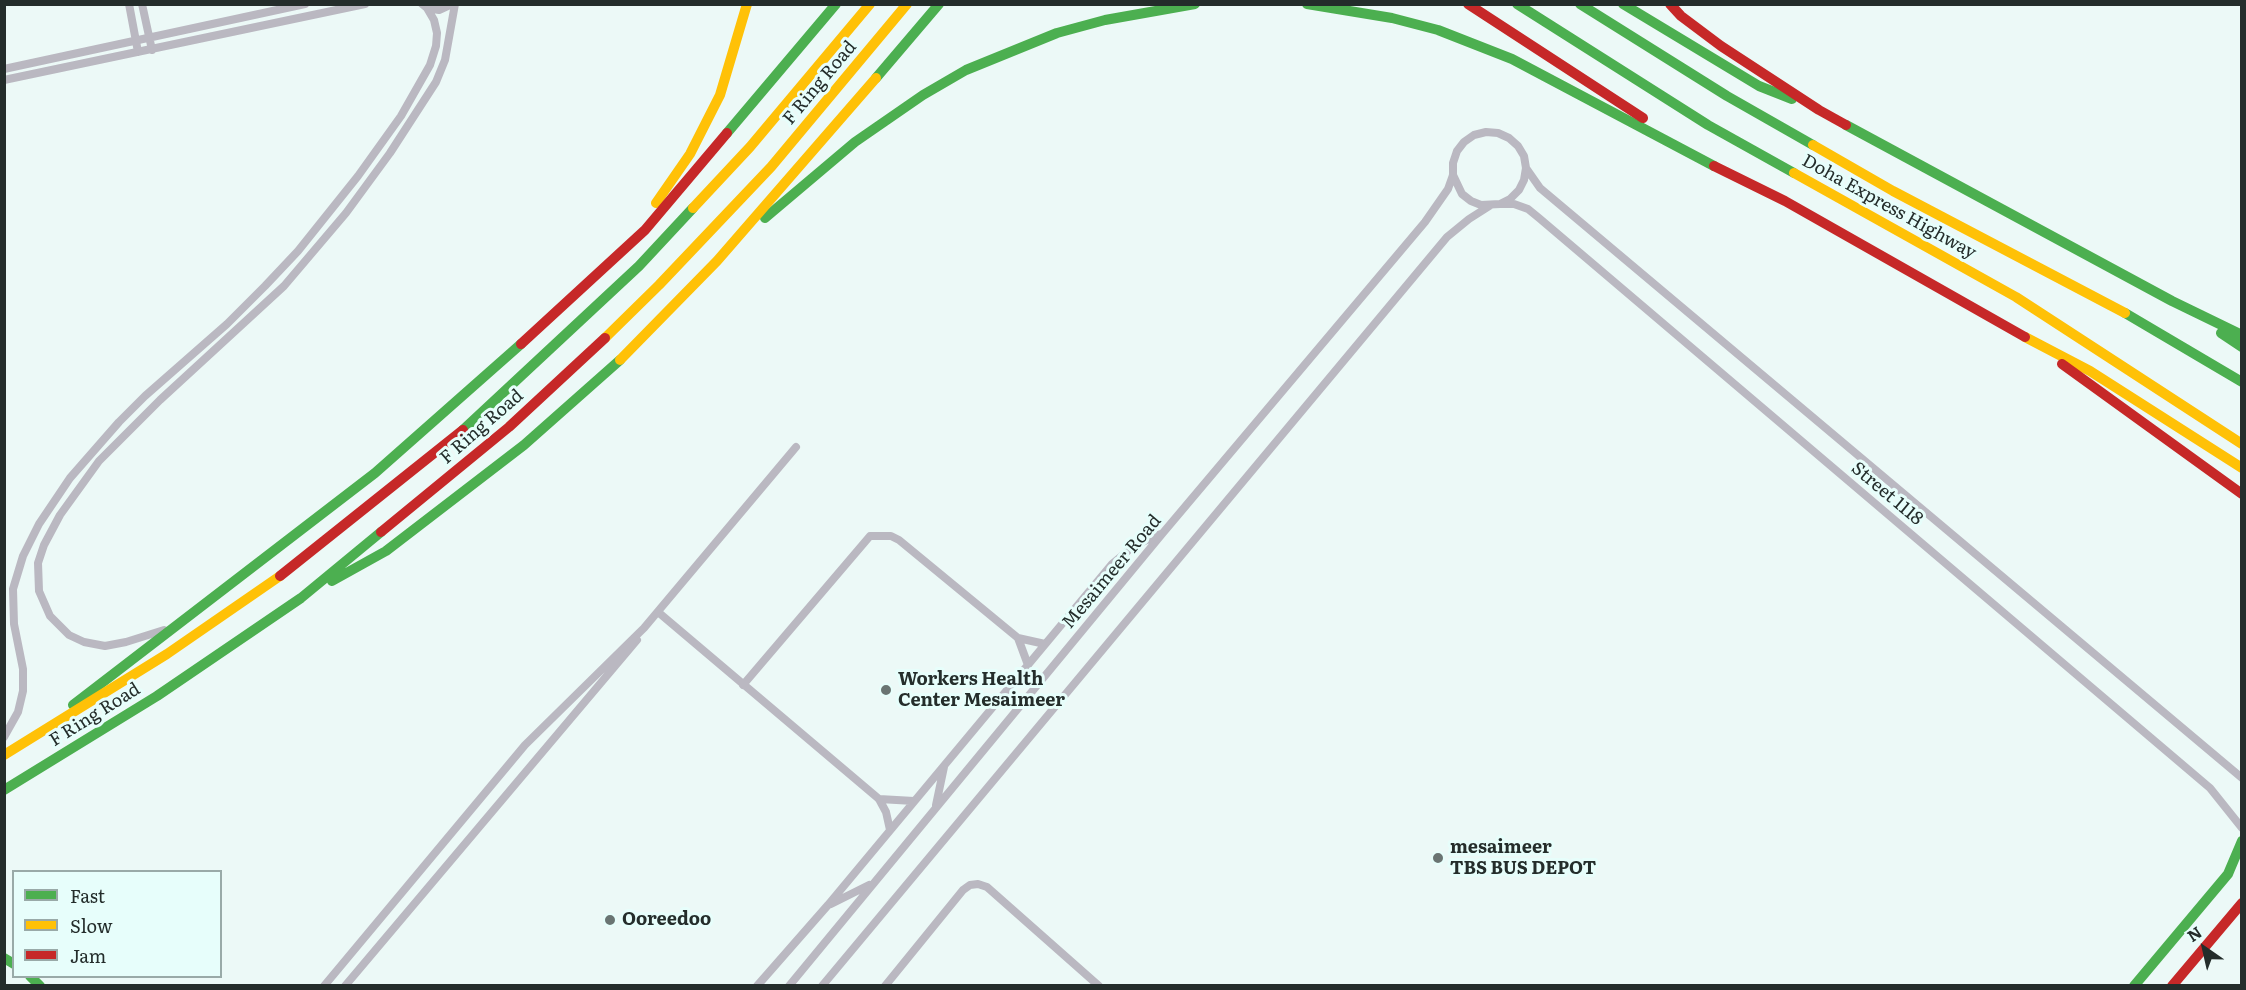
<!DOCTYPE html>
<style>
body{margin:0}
#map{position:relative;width:2246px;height:990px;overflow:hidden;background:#ecf9f7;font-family:Literata,serif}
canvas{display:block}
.frame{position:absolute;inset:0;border:6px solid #242d2b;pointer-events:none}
.legend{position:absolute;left:12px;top:870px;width:210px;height:108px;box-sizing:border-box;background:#e7fefb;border:2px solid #99aaa8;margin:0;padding:8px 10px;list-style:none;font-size:18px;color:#242d2b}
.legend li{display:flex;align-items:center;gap:12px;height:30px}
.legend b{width:30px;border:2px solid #99aaa8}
.north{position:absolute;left:2174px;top:918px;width:60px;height:60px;-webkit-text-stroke:4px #e7fefb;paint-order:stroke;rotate:326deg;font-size:16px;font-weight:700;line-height:24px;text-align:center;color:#242d2b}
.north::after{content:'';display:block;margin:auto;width:21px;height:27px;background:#242d2b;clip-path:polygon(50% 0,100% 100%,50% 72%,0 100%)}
</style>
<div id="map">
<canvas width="2246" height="990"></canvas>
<div class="frame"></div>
<ul class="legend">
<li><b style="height:8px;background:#4caf50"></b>Fast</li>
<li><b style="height:8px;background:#ffc107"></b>Slow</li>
<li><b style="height:8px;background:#c62828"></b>Jam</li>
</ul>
<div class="north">N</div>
</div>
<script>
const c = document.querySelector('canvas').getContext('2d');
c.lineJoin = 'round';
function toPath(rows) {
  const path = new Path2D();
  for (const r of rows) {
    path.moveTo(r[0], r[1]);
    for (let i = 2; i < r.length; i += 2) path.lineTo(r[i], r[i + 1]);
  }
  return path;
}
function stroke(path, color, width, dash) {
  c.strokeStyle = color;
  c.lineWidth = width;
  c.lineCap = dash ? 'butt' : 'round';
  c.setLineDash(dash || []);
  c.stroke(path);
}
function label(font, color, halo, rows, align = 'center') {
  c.font = font + ' Literata,serif';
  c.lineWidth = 6;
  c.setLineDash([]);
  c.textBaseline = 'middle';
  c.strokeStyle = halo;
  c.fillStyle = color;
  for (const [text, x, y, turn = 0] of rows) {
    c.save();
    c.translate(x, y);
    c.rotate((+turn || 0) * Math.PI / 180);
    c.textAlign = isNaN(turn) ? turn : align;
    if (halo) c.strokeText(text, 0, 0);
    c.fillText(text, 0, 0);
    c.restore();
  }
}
stroke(toPath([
 [129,4,138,52],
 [142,4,152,50],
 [422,4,427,8,439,10,452,4],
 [4,69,305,4],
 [4,80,365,4],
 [1526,168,1540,188,2242,778],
 [1501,204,1514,204,1528,209,1539,218,2210,788,2242,828],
 [658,612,879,799,886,812,890,830],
 [164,630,126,642,105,646,84,642,69,635,50,616,39,591,38,563,44,545,60,515,99,461,160,400,284,286,346,213,390,153,436,82,445,60,455,4],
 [1018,638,1028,665],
 [743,685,870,536,891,536,899,540,1018,638,1045,644],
 [4,737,18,712,23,691,23,669,14,624,13,589,23,556,39,524,70,478,119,422,145,396,227,324,265,286,298,251,358,176,401,116,430,65,436,46,437,33,434,20,427,8],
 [879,799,914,801],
 [936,805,944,767],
 [831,904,869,885],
 [324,986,525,745,644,628,796,447],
 [345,986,637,640],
 [757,986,828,905,1112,564,1135,545,1161,534],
 [789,986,1162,534,1425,222,1448,189,1453,175,1453,163,1457,151,1464,142,1474,135,1486,132,1498,133,1509,138,1518,146,1524,156,1526,168,1524,180,1519,190,1510,199,1500,204,1481,205,1471,201,1462,194,1453,175],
 [822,986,1447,237,1469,219,1491,205],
 [885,986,963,890,970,885,978,884,987,887,1099,986]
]), '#bab8c1', 8);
stroke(toPath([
 [1307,4,1392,18,1438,30,1512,59,1714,166],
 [1517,4,1708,125,1794,173],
 [1580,4,1727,96,1813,145],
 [1623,4,1759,86,1792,99],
 [876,78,939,4],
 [1846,125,2172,301,2242,335],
 [727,133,836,4],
 [765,218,855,142,923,95,966,70,1057,33,1105,20,1195,4],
 [2125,313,2242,382],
 [2221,333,2242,347],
 [463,430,639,266,693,208],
 [332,581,386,551,524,445,620,360],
 [73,705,375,473,521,344],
 [4,790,157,696,301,598,381,532],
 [4,958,14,964],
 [30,976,40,986],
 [2134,986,2228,874,2242,841]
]), '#4caf50', 10);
stroke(toPath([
 [1813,145,1893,191,2125,313],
 [1794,173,2016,297,2242,444],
 [656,203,690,154,720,95,747,4],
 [693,208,750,147,870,4],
 [2025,337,2090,371,2242,468],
 [605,338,659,285,771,167,907,4],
 [620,360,717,261,876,78],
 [4,755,167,654,280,576]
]), '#ffc107', 10);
stroke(toPath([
 [1468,4,1643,118],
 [1670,4,1681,16,1721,46,1819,110,1846,125],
 [1714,166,1785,201,2025,337],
 [521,344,645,230,727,133],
 [2062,364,2242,494],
 [381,532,509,427,605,338],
 [280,576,463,430],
 [2172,986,2242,903]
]), '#c62828', 10);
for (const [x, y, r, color] of [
 [886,690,6,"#6a7472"],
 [1438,858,6,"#6a7472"],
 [610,920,6,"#6a7472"]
]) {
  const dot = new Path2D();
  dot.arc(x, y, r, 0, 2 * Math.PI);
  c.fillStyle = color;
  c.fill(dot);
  stroke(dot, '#e7fefb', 2);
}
label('18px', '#242d2b', '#e7fefb', [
 ["F Ring Road",820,83,-50],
 ["Doha Express Highway",1889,207,29],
 ["F Ring Road",482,427,-41],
 ["Street 1118",1887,494,40],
 ["Mesaimeer Road",1112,572,-50],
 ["F Ring Road",95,715,-32]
]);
label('bold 18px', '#242d2b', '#e7fefb', [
 ["Workers Health",898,680],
 ["Center Mesaimeer",898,701],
 ["mesaimeer",1450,848],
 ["TBS BUS DEPOT",1450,869],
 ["Ooreedoo",622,920]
], 'left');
</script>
